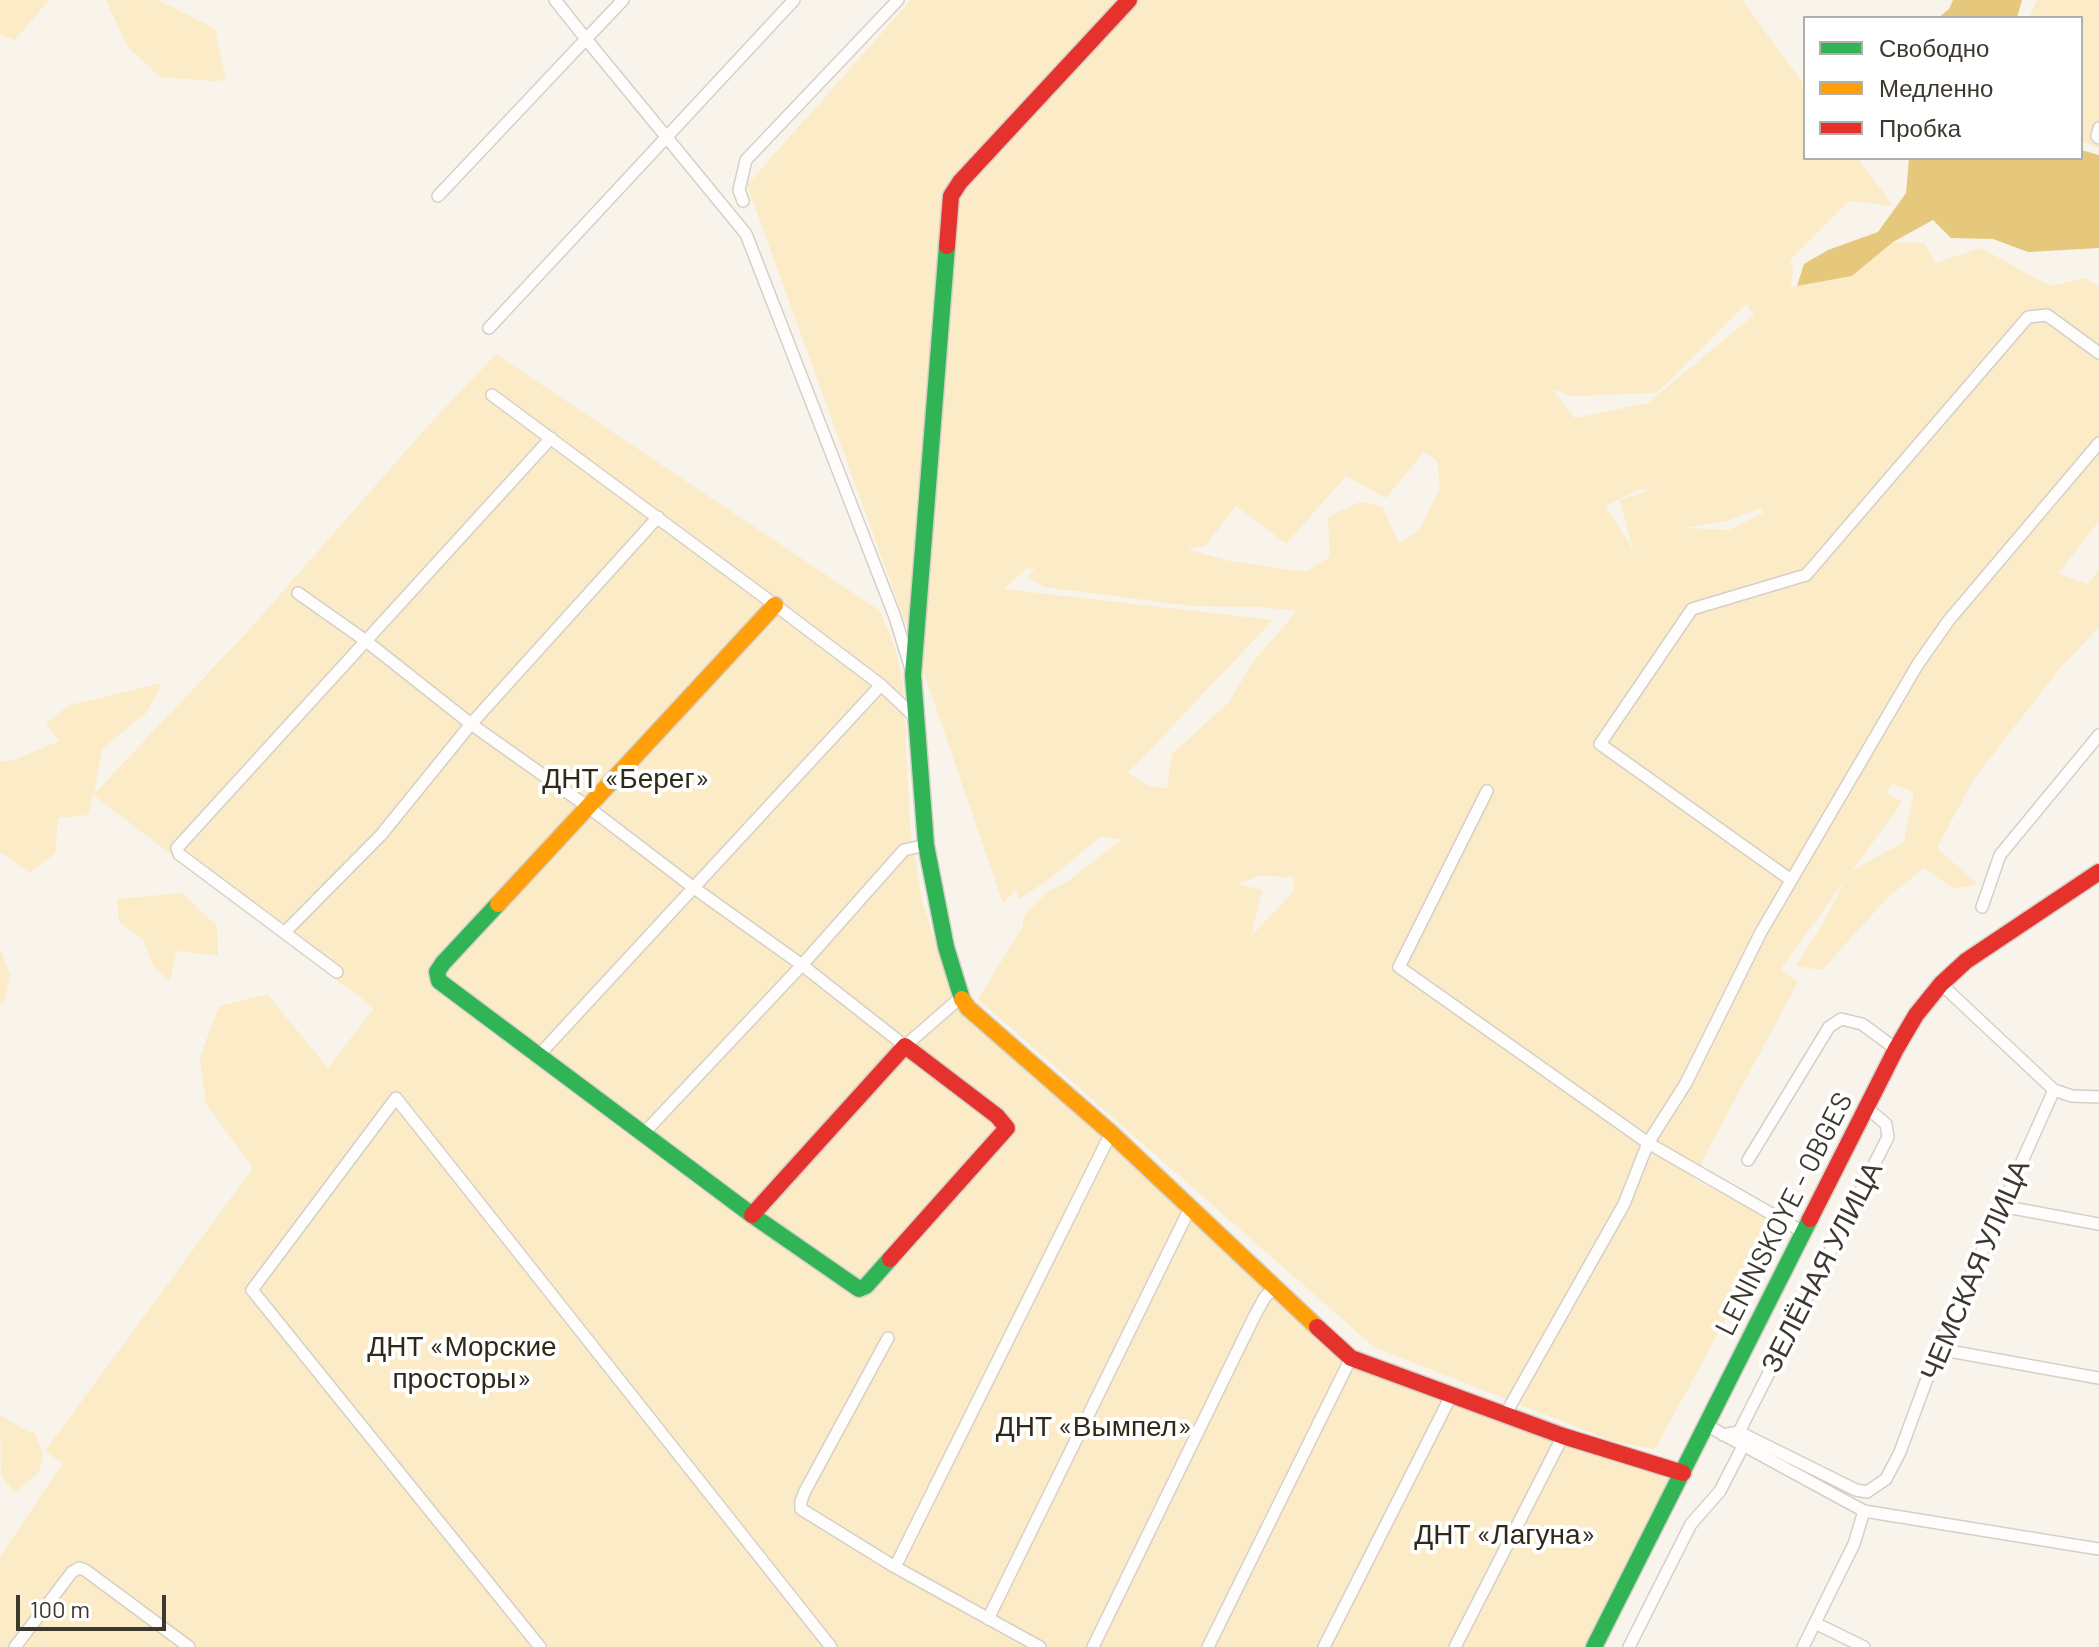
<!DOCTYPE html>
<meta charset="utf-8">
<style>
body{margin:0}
#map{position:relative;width:2099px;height:1647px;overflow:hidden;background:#f8f4eb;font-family:Barlow,sans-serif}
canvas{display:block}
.legend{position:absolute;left:1803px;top:16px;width:280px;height:144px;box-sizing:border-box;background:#fff;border:2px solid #b1afab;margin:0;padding:10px 14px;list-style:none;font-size:24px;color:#3d382d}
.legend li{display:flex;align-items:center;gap:16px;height:40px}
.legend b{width:40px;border:2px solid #b1afab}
.scale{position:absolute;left:16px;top:1595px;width:150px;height:36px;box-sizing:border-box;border:4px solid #3d382d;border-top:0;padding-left:10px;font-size:24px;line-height:28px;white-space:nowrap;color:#3d382d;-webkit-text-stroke:6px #fff;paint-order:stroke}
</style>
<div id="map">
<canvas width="2099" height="1647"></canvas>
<ul class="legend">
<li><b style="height:10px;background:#30b455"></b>Свободно</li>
<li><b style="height:10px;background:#ff9f0a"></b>Медленно</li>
<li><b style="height:10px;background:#e5322d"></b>Пробка</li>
</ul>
<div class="scale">100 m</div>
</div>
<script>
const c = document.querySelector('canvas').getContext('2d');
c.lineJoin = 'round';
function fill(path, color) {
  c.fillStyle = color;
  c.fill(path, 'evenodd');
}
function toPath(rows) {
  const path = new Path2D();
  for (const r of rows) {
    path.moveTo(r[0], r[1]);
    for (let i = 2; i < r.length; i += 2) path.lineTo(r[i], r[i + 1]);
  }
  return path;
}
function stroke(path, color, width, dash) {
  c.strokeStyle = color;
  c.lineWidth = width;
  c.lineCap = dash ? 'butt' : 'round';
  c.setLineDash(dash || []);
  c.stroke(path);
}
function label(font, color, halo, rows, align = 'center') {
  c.font = font + ' Barlow,sans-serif';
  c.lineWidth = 8;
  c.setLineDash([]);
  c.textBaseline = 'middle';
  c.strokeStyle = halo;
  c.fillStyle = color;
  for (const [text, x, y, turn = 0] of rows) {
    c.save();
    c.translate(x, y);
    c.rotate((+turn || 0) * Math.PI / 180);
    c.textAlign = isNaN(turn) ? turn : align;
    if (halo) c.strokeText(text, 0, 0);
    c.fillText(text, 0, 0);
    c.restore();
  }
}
fill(toPath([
 [0,0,49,0,15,40,0,35],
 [106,0,158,0,215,29,226,80,215,81,160,77,128,47],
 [911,0,1742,0,1805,86,1805,158,1858,158,1893,206,1849,201,1789,261,1793,266,1791,287,1852,276,1893,242,1924,243,1936,263,1981,248,2050,286,2084,278,2099,286,2099,521,2058,574,2088,584,2099,570,2099,627,2061,667,1973,780,1937,848,1977,884,1954,889,1924,868,1888,897,1822,970,1795,966,1819,931,1846,879,1780,970,1798,982,1705,1155,1695,1180,1779,1222,1655,1449,1612,1441,1374,1347,978,999,1022,928,1025,914,1047,892,1067,882,1121,840,1101,836,1048,880,1019,899,1017,889,1003,903,934,702,747,185],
 [1746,304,1754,315,1648,403,1575,418,1551,388,1571,396,1657,393],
 [1424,452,1437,460,1440,488,1420,529,1399,543,1382,506,1360,502,1328,517,1330,557,1305,572,1230,561,1187,549,1205,546,1236,506,1286,544,1346,476,1386,498],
 [1638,489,1649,491,1620,500,1633,550,1606,506],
 [1761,508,1763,513,1729,530,1687,528,1727,521],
 [1035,568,1027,577,1044,587,1191,606,1261,607,1297,611,1253,662,1229,702,1172,754,1167,788,1150,787,1128,773,1273,620,1004,589,1026,569],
 [1893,784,1914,792,1904,842,1852,871,1902,802,1886,793],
 [1259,876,1293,877,1294,891,1251,936,1262,890,1238,884],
 [2037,0,2099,0,2099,148,2081,141,2081,18,2029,18],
 [496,354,880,611,894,645,903,682,910,827,922,900,953,1002,1062,1101,1101,1132,1353,1365,1673,1476,1584,1647,0,1647,0,1557,63,1463,45,1451,253,1168,206,1104,200,1057,219,1006,267,994,328,1068,374,1008,93,795,88,815,58,818,55,853,30,873,0,852,0,762,14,760,59,741,46,723,70,705,162,683,147,712,102,749,94,794,248,631,426,428],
 [182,893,217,926,218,956,176,951,170,981,153,966,143,939,119,922,117,899],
 [0,948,10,975,4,1003,0,1004],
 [0,1415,30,1433,34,1430,43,1455,39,1472,15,1493,1,1476]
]), '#fbebc7');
fill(toPath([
 [1953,0,2022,0,2017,18,1938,18,1949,9],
 [2081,150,2099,155,2099,248,2028,252,1993,239,1951,238,1933,220,1893,242,1852,276,1797,286,1804,264,1828,250,1878,232,1906,193,1909,158,2081,158]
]), '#e6c87c');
const street = toPath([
 [623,0,586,39,746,234,895,617,910,666],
 [2099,128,2097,136,2099,138],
 [438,196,586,39,555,0],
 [743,201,739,190,746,160,898,0],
 [489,328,794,0],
 [492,395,775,605,881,685,916,718],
 [298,593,366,641,471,724,588,807,694,888,802,965,905,1046,961,997],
 [1487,791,1399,967,1648,1143,1803,1232],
 [1791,880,1600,744,1692,609,1806,575,2028,317,2047,315,2099,353],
 [1982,907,2000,855,2099,735],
 [286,931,381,835,471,724,658,517],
 [337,972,179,854,177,848,551,438],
 [1941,984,2054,1090,2072,1096,2099,1097],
 [538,1056,881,685],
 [644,1133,802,965,904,850,926,845],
 [1748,1160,1829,1027,1841,1019,1862,1024,1896,1049],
 [2001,1206,2099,1224],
 [888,1338,805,1491,801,1501,801,1509,895,1567,1040,1647],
 [1938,1349,2099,1378],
 [1505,1415,1624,1204,1648,1143,1686,1083,1761,932,1918,664,1949,620,2099,443],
 [1706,1425,1864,1511,2099,1549],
 [1739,1432,1888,1137,1886,1124,1867,1108],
 [1723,1435,1739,1432,1856,1490,1867,1492,1886,1479,1900,1452,1938,1349,2054,1090],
 [895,1567,1111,1133],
 [988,1619,1191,1206],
 [1815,1623,1864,1647],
 [15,1647,72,1572,79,1568,85,1570,189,1647],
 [540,1647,252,1290,396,1098,831,1647],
 [1093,1647,1255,1315,1265,1297,1276,1286],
 [1208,1647,1351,1358],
 [1324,1647,1451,1396],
 [1455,1647,1563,1436],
 [1629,1647,1691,1524,1720,1491,1743,1446],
 [1803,1647,1854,1544,1864,1511]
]);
const fast = toPath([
 [947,246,913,675,926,845,946,947,962,999],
 [498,904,443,963,437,972,439,981,752,1215,859,1289,866,1286,890,1259],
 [1594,1647,1810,1219]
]);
const slow = toPath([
 [498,904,775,605],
 [962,999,968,1008,1111,1133,1317,1327]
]);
const jam = toPath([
 [947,246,951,196,960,182,1129,0],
 [752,1215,905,1046,997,1116,1007,1128,890,1259],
 [1810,1219,1896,1049,1916,1015,1941,984,1966,961,2099,872],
 [1317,1327,1351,1358,1563,1436,1683,1473]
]);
stroke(street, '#d5d0c7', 14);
stroke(fast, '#d5d0c7', 19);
stroke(slow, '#d5d0c7', 19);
stroke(jam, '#d5d0c7', 19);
stroke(street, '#fefdfc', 11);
stroke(fast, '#30b455', 16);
stroke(slow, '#ff9f0a', 16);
stroke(jam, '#e5322d', 16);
label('28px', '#302917', '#fff', [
 ["ДНТ «Берег»",626,779],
 ["ДНТ «Морские",462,1347],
 ["просторы»",462,1379],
 ["ДНТ «Вымпел»",1094,1427],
 ["ДНТ «Лагуна»",1505,1535]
]);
label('28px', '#3d382d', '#fff', [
 ["LENINSKOYE - OBGES",1784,1214,-63],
 ["ЗЕЛЁНАЯ УЛИЦА",1822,1267,-63],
 ["ЧЕМСКАЯ УЛИЦА",1975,1270,-67]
]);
</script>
